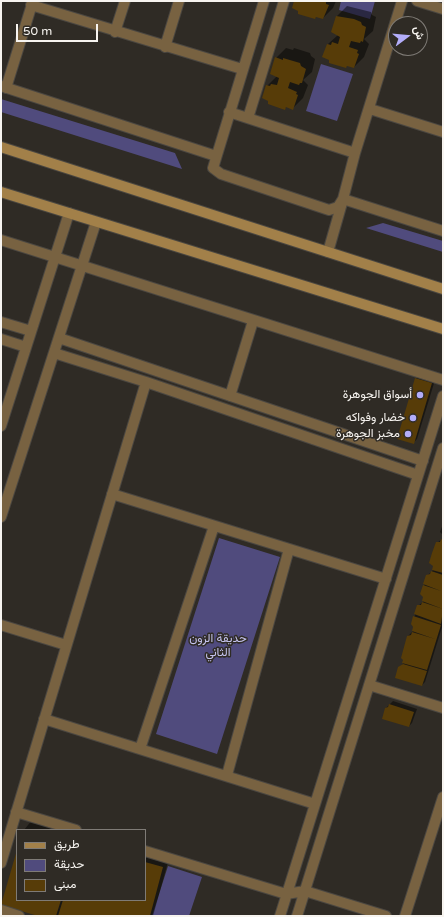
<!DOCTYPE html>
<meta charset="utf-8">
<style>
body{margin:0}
#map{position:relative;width:444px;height:917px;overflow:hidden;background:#2f2b25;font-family:"Varela Round",Vazirmatn,sans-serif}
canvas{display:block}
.frame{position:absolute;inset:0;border:2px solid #f7f4f0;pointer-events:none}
.legend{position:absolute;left:16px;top:829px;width:130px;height:72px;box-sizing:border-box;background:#2f2b25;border:1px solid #7f7b76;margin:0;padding:5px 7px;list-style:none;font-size:12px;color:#f7f4f0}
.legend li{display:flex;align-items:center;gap:8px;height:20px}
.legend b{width:20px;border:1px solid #7f7b76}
.north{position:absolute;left:388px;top:16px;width:40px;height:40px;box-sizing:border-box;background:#2f2b25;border:1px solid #7f7b76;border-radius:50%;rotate:74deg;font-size:11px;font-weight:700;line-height:16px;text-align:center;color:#f7f4f0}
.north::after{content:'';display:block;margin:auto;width:14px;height:18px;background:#b3adf9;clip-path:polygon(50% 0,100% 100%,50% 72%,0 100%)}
.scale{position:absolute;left:16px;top:24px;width:82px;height:18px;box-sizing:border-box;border:2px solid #f7f4f0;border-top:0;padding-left:5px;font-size:12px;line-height:14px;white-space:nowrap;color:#f7f4f0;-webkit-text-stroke:3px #2f2b25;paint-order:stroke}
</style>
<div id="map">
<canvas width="444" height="917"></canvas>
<div class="frame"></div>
<ul class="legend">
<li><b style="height:5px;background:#a28049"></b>طريق</li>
<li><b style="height:11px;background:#504b7d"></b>حديقة</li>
<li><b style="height:11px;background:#573c08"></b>مبنى</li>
</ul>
<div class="north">ش</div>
<div class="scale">50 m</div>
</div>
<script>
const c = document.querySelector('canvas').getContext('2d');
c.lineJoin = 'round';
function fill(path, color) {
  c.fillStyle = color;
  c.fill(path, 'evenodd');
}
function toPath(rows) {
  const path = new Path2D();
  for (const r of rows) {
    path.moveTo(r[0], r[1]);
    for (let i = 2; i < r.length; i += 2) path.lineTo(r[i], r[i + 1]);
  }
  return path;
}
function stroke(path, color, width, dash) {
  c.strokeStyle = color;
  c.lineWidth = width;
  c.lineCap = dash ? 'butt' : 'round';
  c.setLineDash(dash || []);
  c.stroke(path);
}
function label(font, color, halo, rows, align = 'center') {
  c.font = font + ' "Varela Round",Vazirmatn,sans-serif';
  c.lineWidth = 3;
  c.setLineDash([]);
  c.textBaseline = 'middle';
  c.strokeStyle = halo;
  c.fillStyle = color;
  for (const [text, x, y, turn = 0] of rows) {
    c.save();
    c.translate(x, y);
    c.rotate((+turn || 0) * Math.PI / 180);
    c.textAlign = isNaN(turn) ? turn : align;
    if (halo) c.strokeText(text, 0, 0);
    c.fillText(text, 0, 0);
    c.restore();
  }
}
fill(toPath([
 [341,1,375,1,370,19,339,10],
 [321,64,353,74,337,121,306,111],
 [1,99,175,153,182,169,1,112],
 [383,223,443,241,443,252,366,228],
 [219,538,280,557,217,754,156,734],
 [168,866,202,877,189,916,152,916]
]), '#504b7d');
fill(toPath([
 [295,1,336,1,333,8,323,18,317,16,315,18],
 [347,6,371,12,372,15,376,17,373,31,364,39,369,44,364,57,354,67,348,65,346,67,328,44,338,35,337,16],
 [286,48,293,50,294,48,310,53,311,56,315,59,312,72,303,80,308,85,303,98,293,108,287,106,285,108,267,86,277,76,276,58],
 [420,375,435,380,417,439,414,442,416,379],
 [443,524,443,624,425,682,422,685,398,668,405,662,408,636,414,630,412,624,418,606,425,600,424,586,427,576,434,569,437,543,442,539,443,535,440,532],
 [393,701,417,709,412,723,409,726,385,709],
 [32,820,66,830,24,830],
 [17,852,17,900,145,900,145,855,168,862,153,916,59,916,60,914,58,916,42,916,2,904]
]), '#0007');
fill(toPath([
 [294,1,326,1,326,4,329,5,323,19,316,17,315,19,298,14,298,11,292,8],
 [336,16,354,19,361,22,362,25,366,27,363,42,361,41,360,43,351,41,349,47,358,50,357,53,359,54,354,68,347,66,346,68,329,63,329,60,322,57,327,44,331,45,332,42,338,44,340,37,331,32],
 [275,57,283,60,283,58,300,63,301,66,306,69,302,83,300,83,299,85,290,82,288,88,297,92,296,94,298,95,293,110,286,107,285,110,268,104,268,101,262,98,266,85,270,86,271,84,277,85,279,78,270,74],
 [415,378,432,383,414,444,397,439],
 [441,539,443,540,443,573,432,570,433,566,429,563,432,553,438,555,432,553,436,542,440,542],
 [431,571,443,575,443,609,422,601,423,597,420,594,423,585,441,591,423,584,426,575,430,574],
 [422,602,443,609,441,624,414,614,417,605,421,605],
 [413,616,441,625,427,670,402,663,403,660,401,658,407,636,411,635,412,632,435,639,412,631,413,627,411,624],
 [403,664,427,671,422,686,395,678,398,667],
 [389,704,414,712,409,727,382,719,385,708,388,707],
 [17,850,17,900,61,900,56,916,38,916,1,905],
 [145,862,163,867,150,916,58,916,63,900,145,900]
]), '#573c08');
const street = toPath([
 [264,1,213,168,221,174,329,210,338,207,343,199,355,153,402,1],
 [417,1,443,9],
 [31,5,242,69],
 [115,32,125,1],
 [165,47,179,1],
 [1,86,216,156],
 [6,88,33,1],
 [370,109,443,132],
 [229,112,355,153],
 [248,118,284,1],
 [343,199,443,231],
 [1,240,443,380],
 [328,252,342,203],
 [1,322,31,331],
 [59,338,423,461],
 [1,339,26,347],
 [54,353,146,382,418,475],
 [230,396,253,321],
 [1,426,69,213],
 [112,494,386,579],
 [1,517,96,222],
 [1,625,66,645],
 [369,685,443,708],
 [44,719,315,804],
 [140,749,214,526],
 [227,775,289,549],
 [16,812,76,830],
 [145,851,286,894,305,891,386,916],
 [1,863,146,382],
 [1,910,19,916],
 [280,916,443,396],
 [297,916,443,448],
 [405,916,443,797]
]);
const secondary = toPath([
 [1,147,443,289],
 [1,192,443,329]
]);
stroke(street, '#4b4741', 12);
stroke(secondary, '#4b4741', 12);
stroke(street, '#786241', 10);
stroke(secondary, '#a28049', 10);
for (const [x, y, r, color] of [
 [420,395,4,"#b3adf9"],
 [413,418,4,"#b3adf9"],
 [408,434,4,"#b3adf9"]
]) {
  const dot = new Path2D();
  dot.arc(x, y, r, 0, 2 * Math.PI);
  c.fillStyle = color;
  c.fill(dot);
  stroke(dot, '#2f2b25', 1.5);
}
label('12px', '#f7f4f0', '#2f2b25', [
 ["أسواق الجوهرة",412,395],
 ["خضار وفواكه",405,418],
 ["مخبز الجوهرة",400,434]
], 'right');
label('12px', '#c6c4f0', '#2f2b25', [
 ["حديقة الزون",218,639],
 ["الثاني",218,653]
]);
</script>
